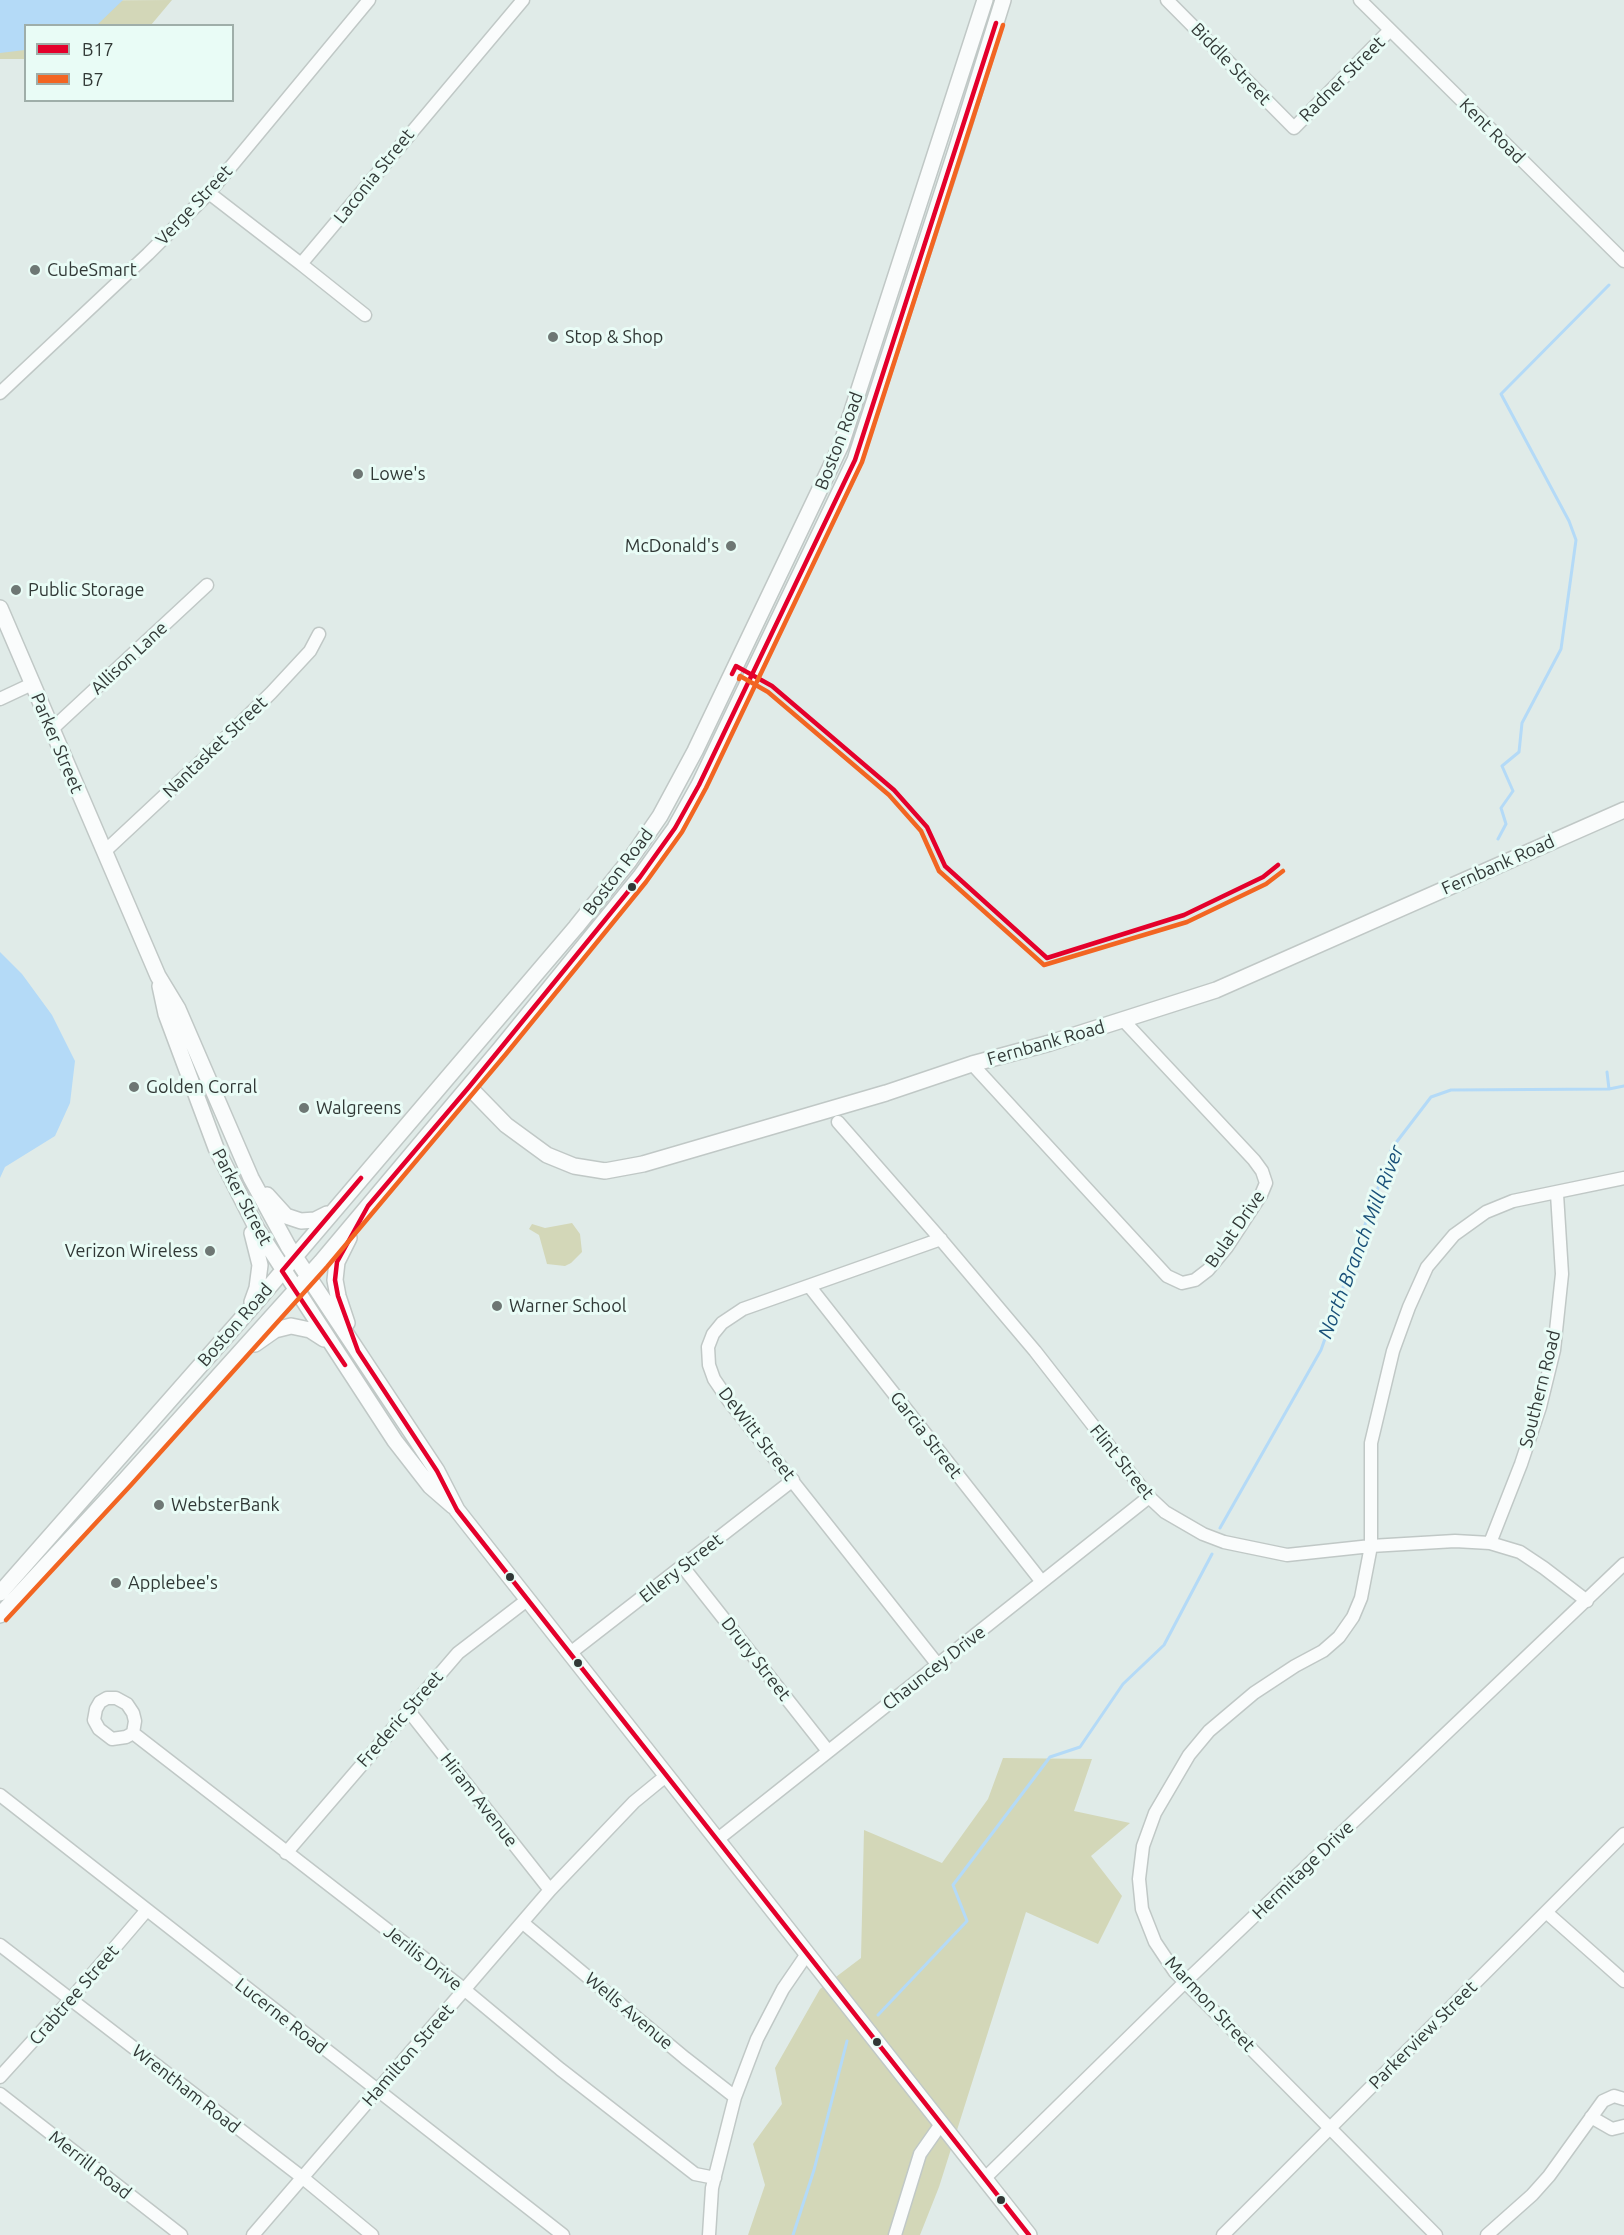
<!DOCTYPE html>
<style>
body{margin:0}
#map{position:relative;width:1624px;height:2235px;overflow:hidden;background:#e0ebe8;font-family:Ubuntu,sans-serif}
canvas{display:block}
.legend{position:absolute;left:24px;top:24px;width:210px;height:78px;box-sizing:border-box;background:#e9fcf6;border:2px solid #9faea9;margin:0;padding:8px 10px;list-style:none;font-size:18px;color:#313836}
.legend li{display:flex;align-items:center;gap:12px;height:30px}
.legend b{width:30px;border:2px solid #9faea9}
</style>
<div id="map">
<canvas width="1624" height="2235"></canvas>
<ul class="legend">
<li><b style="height:8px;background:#e4002b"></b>B17</li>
<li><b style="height:8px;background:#f26522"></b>B7</li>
</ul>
</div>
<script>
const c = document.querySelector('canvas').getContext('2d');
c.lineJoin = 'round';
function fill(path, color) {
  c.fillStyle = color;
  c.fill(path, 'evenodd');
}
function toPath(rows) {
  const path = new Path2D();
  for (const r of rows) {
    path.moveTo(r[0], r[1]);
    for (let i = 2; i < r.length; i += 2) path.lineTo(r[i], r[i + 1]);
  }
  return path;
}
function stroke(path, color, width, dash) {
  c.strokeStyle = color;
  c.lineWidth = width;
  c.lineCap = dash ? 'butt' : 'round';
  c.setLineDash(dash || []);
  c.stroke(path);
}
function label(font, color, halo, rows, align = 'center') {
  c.font = font + ' Ubuntu,sans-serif';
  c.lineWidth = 6;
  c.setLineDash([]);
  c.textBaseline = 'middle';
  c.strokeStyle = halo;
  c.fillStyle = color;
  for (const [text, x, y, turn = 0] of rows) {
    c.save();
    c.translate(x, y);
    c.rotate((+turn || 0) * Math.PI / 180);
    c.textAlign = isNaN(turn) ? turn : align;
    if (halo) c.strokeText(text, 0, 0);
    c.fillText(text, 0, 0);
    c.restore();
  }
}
fill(toPath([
 [172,0,151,25,26,26,25,59,0,59,0,1],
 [572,1223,580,1234,582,1252,571,1263,565,1266,547,1264,539,1235,529,1229,532,1224,545,1228],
 [1003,1758,1092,1759,1074,1811,1130,1823,1091,1856,1122,1896,1098,1944,1026,1912,939,2187,920,2235,748,2235,765,2185,753,2144,782,2104,775,2068,820,1989,861,1958,864,1830,942,1863,988,1799]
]), '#d3d7b8');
fill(toPath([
 [0,0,123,0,97,25,26,26,25,50,0,53],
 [0,952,22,974,52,1015,75,1061,70,1103,55,1136,5,1167,0,1178]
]), '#b4daf7');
stroke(toPath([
 [1498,839,1506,824,1501,808,1513,791,1502,766,1519,752,1522,723,1561,649,1576,540,1569,521,1501,394,1609,285],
 [1607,1072,1609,1089],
 [1220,1528,1321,1350,1392,1148,1431,1097,1451,1090,1609,1089,1624,1086],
 [878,2015,967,1921,953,1885,1050,1757,1080,1747,1123,1684,1164,1645,1212,1554],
 [793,2235,814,2170,847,2041]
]), '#b4daf7', 3);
const minor = toPath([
 [1167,0,1294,128,1390,30],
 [1360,0,1624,261],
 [209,193,301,264,523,0],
 [301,264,365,315],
 [0,393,148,254,209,193,369,0],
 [0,699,32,684],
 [51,730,207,585],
 [104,852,209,754,271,693,310,651,319,634],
 [972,1064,1167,1276,1182,1283,1195,1280,1208,1270,1227,1247,1261,1195,1266,1183,1262,1171,1254,1160,1123,1020],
 [838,1122,937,1235,1035,1351,1149,1497,1165,1512,1203,1534,1224,1542,1287,1555,1371,1546,1455,1541,1490,1543,1520,1552,1544,1568,1587,1601],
 [810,1287,1042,1582],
 [1490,1543,1521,1464,1540,1407,1554,1350,1562,1274,1557,1194],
 [683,1567,828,1751],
 [569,1654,793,1480],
 [938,1665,729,1401,714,1379,709,1365,708,1347,713,1334,722,1323,743,1309,941,1239],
 [408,1710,550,1890],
 [133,1733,126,1737,112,1739,99,1729,94,1720,96,1709,100,1702,107,1698,116,1698,127,1704,133,1713,135,1721,133,1733,465,1990,560,2069,695,2174,715,2178],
 [0,1795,563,2235],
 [718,1839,1149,1497],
 [286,1853,458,1653,527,1600],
 [1546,1912,1624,1981],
 [523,1923,685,2058,735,2097],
 [0,1945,303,2178,372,2235],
 [0,2077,70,2000,146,1911],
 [0,2094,181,2235],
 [1591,2117,1612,2129,1624,2126],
 [985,2178,1184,1983,1624,1564],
 [253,2235,550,1890,634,1802,667,1775],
 [709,2235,712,2188,735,2097,757,2039,783,1989,807,1954],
 [895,2235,920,2154,941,2124],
 [1223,2235,1624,1834],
 [1436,2235,1175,1972,1155,1942,1142,1909,1139,1879,1143,1846,1155,1813,1189,1755,1209,1731,1254,1693,1295,1666,1323,1651,1339,1637,1353,1617,1361,1598,1371,1546,1371,1443,1393,1351,1409,1307,1427,1267,1454,1235,1486,1212,1513,1201,1624,1178],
 [1487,2235,1532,2195,1549,2176,1603,2101,1614,2096,1624,2099]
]);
const major = toPath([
 [0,608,158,976,178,1009,251,1178,288,1246,437,1471,457,1510,1029,2235],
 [160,986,166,1014,216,1148,257,1229,395,1441,430,1486,453,1506],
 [469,1087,506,1125,547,1155,574,1166,605,1171,643,1164,886,1093,972,1064,1050,1043,1216,990,1624,810],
 [267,1195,286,1216,301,1221,315,1220,327,1214],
 [252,1302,257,1288,260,1265,252,1233],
 [347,1323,338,1296,335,1280,337,1262,349,1238],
 [255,1344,275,1330,291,1326,310,1330,324,1339],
 [0,1593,258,1300,576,927,629,861,660,816,695,751,841,445,985,0],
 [0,1615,125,1480,321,1262,500,1049,640,877,675,828,699,785,855,460,959,141,1003,0]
]);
stroke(minor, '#c0c8c6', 15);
stroke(major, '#c0c8c6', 18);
stroke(minor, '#fafcfc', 12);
stroke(major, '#fafcfc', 15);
stroke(toPath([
 [996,23,855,460,699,785,675,828,640,877,469,1087,368,1206,337,1262,335,1280,338,1296,358,1351,437,1471,457,1510,1029,2235],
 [732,674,736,666,772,686,894,790,927,827,945,866,1047,958,1184,915,1263,877,1278,865],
 [345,1365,282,1271,361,1178]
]), '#e4002b', 4.5);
stroke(toPath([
 [739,679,740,676,768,692,889,795,921,831,939,871,1044,965,1187,922,1266,884,1283,871],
 [6,1620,131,1485,327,1267,506,1054,646,882,682,832,706,788,862,462,1003,25]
]), '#f26522', 4.5);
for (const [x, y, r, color] of [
 [35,270,6,"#6e7774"],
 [553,337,6,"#6e7774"],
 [358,474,6,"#6e7774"],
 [731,546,6,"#6e7774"],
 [16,590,6,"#6e7774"],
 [632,887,5,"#313836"],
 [134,1087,6,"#6e7774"],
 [304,1108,6,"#6e7774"],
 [210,1251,6,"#6e7774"],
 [497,1306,6,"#6e7774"],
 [159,1505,6,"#6e7774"],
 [510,1577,5,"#313836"],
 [116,1583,6,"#6e7774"],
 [578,1663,5,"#313836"],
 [877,2042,5,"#313836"],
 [1001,2200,5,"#313836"]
]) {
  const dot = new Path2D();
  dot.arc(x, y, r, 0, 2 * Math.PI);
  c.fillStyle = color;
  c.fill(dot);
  stroke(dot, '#e9fcf6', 2);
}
label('18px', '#313836', '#e9fcf6', [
 ["Biddle Street",1231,64,46],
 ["Radner Street",1342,79,-45],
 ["Kent Road",1492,131,45],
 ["Laconia Street",374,176,-51],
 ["Verge Street",194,205,-47],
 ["Boston Road",839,441,-69],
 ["Allison Lane",129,658,-43],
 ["Parker Street",57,743,67],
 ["Nantasket Street",215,747,-44],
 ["Fernbank Road",1498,865,-24],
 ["Boston Road",618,872,-53],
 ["Fernbank Road",1046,1043,-16],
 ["Parker Street",242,1197,62],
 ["Bulat Drive",1235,1229,-55],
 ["Boston Road",235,1325,-49],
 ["Southern Road",1540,1389,-76],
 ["DeWitt Street",757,1434,52],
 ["Garcia Street",926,1435,52],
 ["Flint Street",1122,1462,51],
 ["Ellery Street",681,1568,-38],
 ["Drury Street",756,1659,52],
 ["Chauncey Drive",934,1668,-38],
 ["Frederic Street",400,1719,-49],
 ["Hiram Avenue",479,1800,52],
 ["Hermitage Drive",1303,1870,-44],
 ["Jerilis Drive",423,1958,38],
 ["Crabtree Street",74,1995,-49],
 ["Marmon Street",1210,2004,47],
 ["Wells Avenue",629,2011,40],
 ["Lucerne Road",281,2016,38],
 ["Parkerview Street",1423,2035,-45],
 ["Hamilton Street",408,2055,-49],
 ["Wrentham Road",186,2089,38],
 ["Merrill Road",90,2165,38]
]);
label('18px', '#313836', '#e9fcf6', [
 ["CubeSmart",47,270],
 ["Stop & Shop",565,337],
 ["Lowe's",370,474],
 ["McDonald's",719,546,"right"],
 ["Public Storage",28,590],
 ["Golden Corral",146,1087],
 ["Walgreens",316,1108],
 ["Verizon Wireless",198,1251,"right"],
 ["Warner School",509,1306],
 ["WebsterBank",171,1505],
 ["Applebee's",128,1583]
], 'left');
label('italic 20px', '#1a5179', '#e9fcf6', [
 ["North Branch Mill River",1361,1242,-69]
]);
</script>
